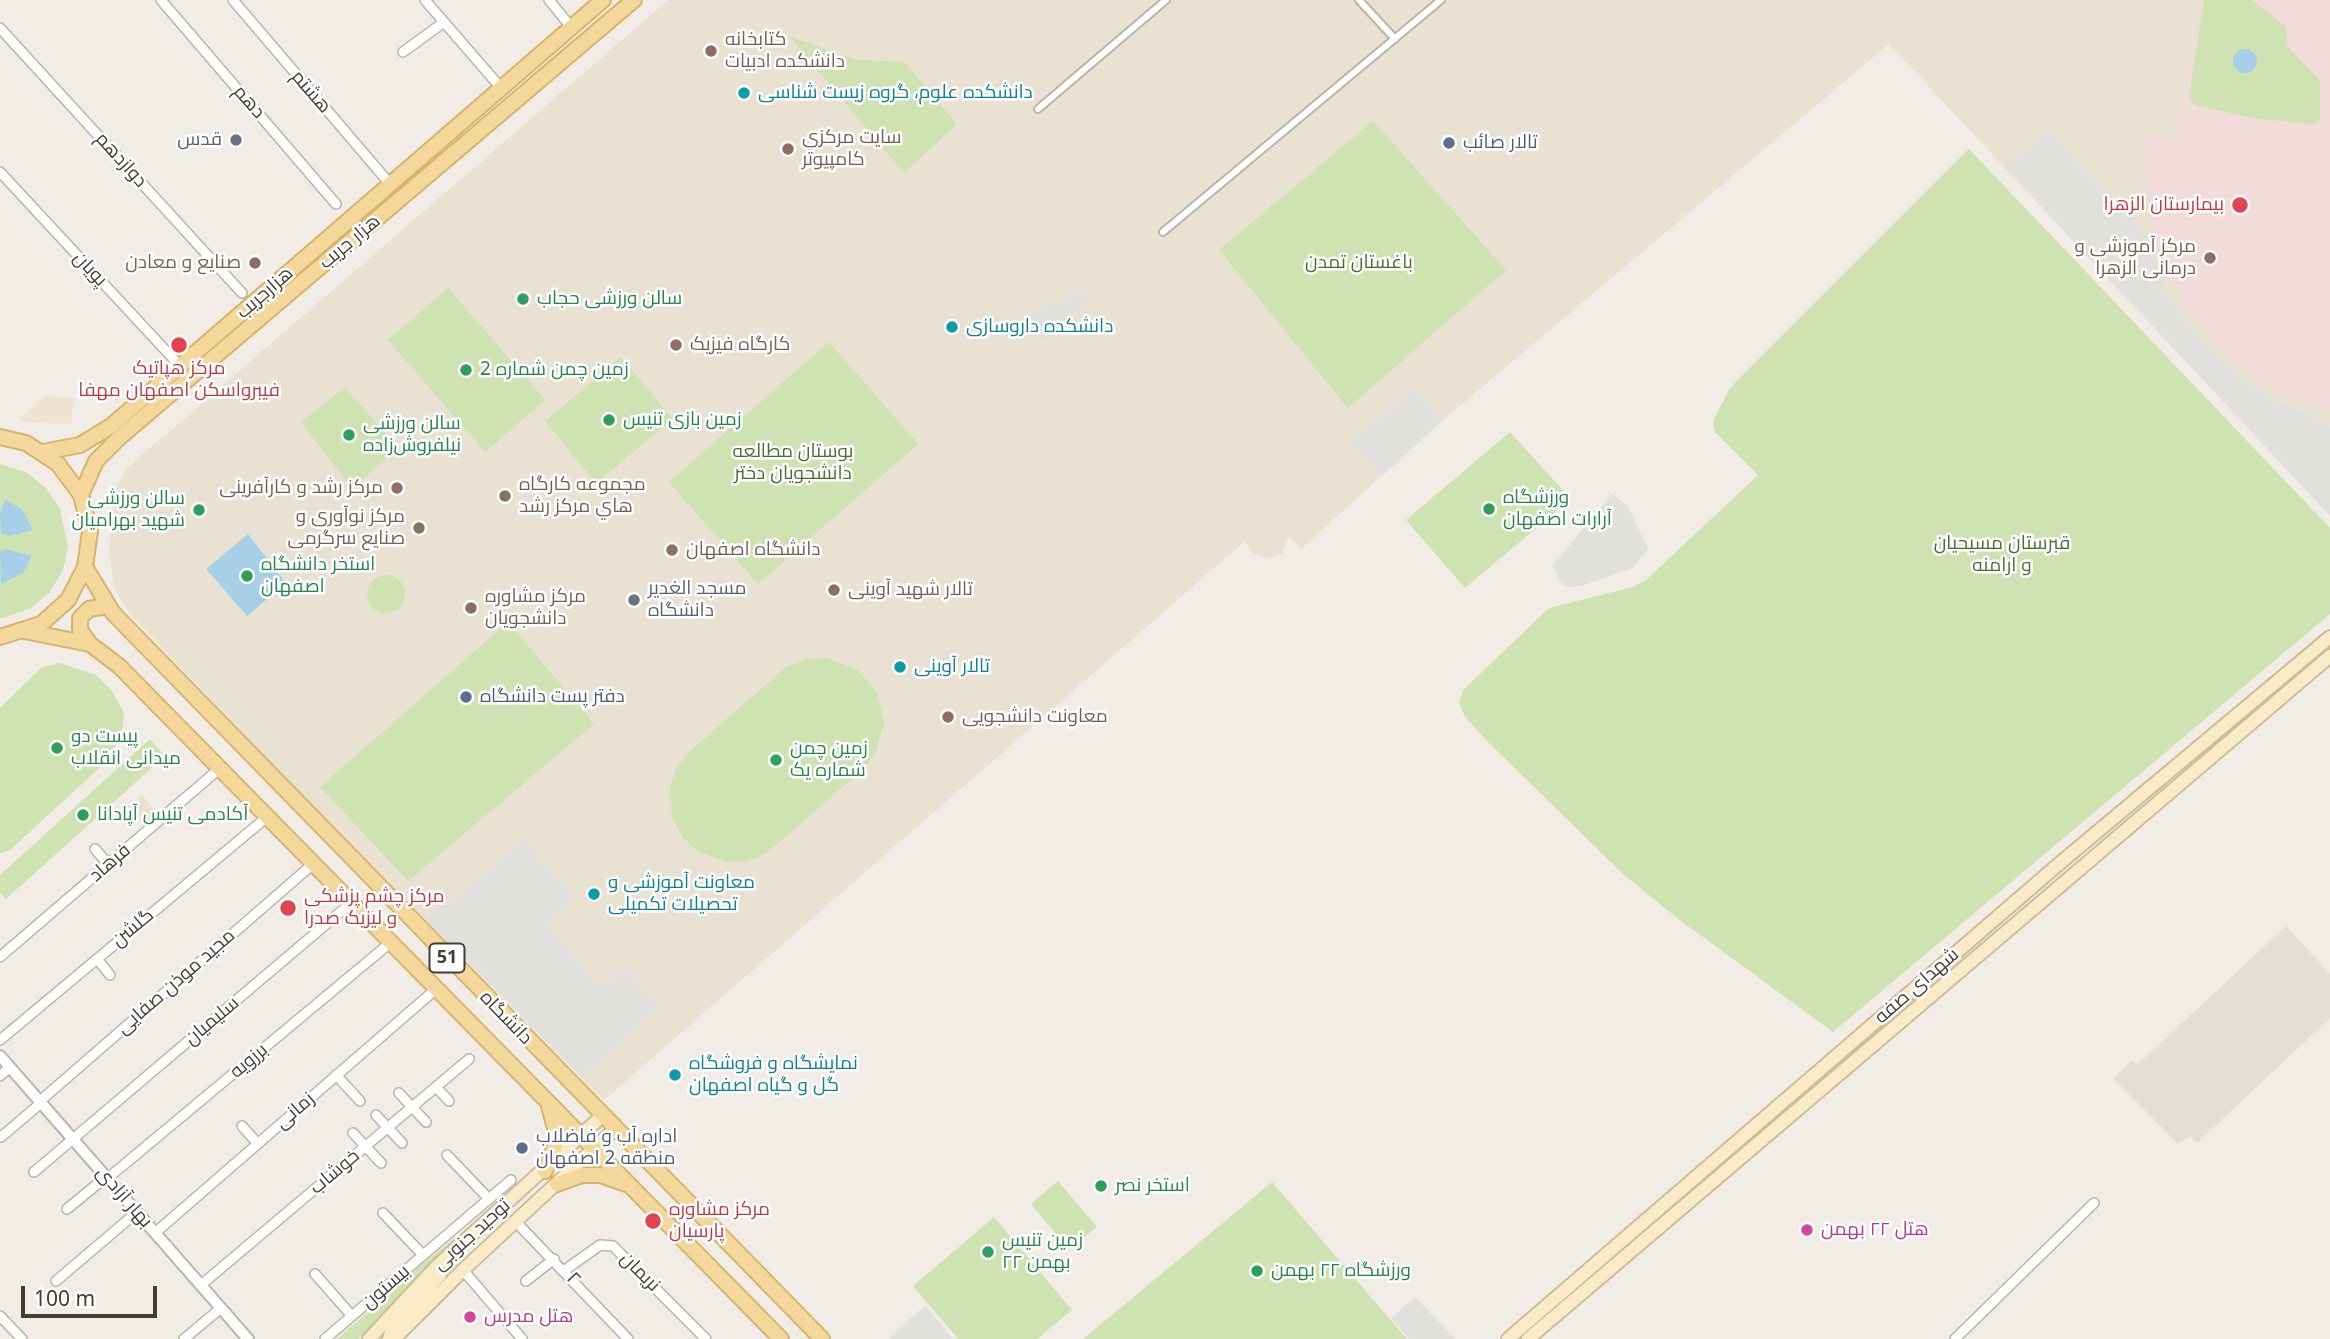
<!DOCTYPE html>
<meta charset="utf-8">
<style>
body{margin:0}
#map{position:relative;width:2330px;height:1339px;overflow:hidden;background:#f1ede6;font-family:"Noto Sans",sans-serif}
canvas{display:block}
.scale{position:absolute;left:21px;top:1286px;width:136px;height:32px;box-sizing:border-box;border:4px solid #433d36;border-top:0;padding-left:9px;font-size:21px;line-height:24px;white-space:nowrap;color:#433d36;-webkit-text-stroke:5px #fff;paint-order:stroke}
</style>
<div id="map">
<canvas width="2330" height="1339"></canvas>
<div class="scale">100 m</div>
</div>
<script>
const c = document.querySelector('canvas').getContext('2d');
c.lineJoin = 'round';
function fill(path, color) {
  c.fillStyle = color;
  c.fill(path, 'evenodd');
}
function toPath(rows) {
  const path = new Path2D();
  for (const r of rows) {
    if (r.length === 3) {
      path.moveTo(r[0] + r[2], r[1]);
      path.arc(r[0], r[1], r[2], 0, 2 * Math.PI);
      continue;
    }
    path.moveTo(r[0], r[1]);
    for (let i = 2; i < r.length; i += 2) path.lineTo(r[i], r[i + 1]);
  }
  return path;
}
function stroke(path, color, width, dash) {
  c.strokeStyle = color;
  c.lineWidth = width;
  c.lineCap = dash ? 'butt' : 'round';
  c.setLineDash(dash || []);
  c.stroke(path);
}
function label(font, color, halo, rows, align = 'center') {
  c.font = font + ' "Noto Sans",Cairo,sans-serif';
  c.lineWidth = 5;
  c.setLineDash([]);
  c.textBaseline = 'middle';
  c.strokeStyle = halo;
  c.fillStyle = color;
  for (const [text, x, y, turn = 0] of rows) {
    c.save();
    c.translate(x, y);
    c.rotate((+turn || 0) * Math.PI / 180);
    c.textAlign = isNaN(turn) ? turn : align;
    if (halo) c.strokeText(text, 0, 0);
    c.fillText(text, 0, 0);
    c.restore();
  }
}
fill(toPath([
 [2286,926,2330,974,2330,1018,2197,1143,2190,1136,2178,1144,2113,1078,2132,1060,2138,1064]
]), '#e4dfd4');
fill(toPath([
 [44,396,73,398,72,424,21,422,20,418]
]), '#f1e3d2');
fill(toPath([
 [668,0,2330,0,2330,516,1889,44,1442,421,1301,549,1289,536,1282,554,1267,559,1253,553,1245,541,604,1100,301,794,129,613,114,588,109,552,112,509,117,487,127,468],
 [142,795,158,814,144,826,136,817,131,821,123,811]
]), '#e9e1d1');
fill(toPath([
 [2203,0,2330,0,2330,411,2284,393,2249,372,2217,343,2194,316,2170,278,2154,227,2146,183,2146,138,2173,142]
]), '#f1dcda');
fill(toPath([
 [2204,0,2252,0,2286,27,2287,46,2320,81,2320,120,2314,124,2258,119,2194,105,2189,97],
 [789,36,856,60,904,62,957,124,904,173],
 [1373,121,1506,270,1348,408,1219,250],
 [1969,149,2330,528,2330,614,1833,1032,1677,918,1623,874,1488,742,1465,717,1459,703,1463,690,1549,608,1633,587,1646,580,1758,475,1715,432,1713,421,1730,388],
 [448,288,545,400,485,452,388,340],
 [829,342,918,444,758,584,669,482],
 [621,357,673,419,596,483,545,421],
 [345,387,398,448,352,488,301,422],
 [1510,432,1571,499,1465,588,1406,520],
 [0,464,26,472,46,488,60,509,68,546,63,570,50,592,31,608,0,619],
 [386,594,19],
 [508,622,594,724,408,881,320,787],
 [826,658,856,669,877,692,884,723,875,753,863,769,767,853,748,861,727,862,697,851,682,836,672,818,670,787,677,767,690,751,786,667,805,660],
 [59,663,96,675,112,691,124,713,122,735,107,761,10,850,0,854,0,708,41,668],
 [150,739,165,756,6,899,0,893,0,875],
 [1058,1181,1097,1227,1069,1250,1031,1204],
 [1272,1182,1407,1339,1083,1339],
 [494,1206,358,1339,337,1339,418,1268],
 [994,1217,1072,1310,1037,1339,958,1339,913,1286]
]), '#cee2b2');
fill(toPath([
 [2047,129,2145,234,2154,263,2169,296,2200,339,2231,370,2276,401,2323,422,2330,429,2330,516,2004,166],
 [1080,286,1092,299,1043,342,1025,321,1050,299,1057,306],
 [1412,389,1442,421,1382,476,1349,444],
 [1612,494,1628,506,1648,549,1633,568,1581,586,1568,587,1562,584,1552,566],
 [525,839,573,896,547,925,603,986,625,967,660,1008,582,1077,429,923,429,915,439,905,445,906],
 [1415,1297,1456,1339,1409,1339,1391,1318],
 [925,1305,953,1339,889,1339]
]), '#e2e0dd');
fill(toPath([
 [2245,61,12],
 [5,500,22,509,33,530,10,536,1,533,0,513],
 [248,534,286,583,247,616,206,569],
 [5,549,32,556,23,573,1,584,0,552]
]), '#a7d0e8');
const pedestrian = toPath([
 [1359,0,1395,39],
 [1038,109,1166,0],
 [1163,232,1441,0]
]);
const minor = toPath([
 [161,0,336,204],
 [233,0,390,184],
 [425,0,501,88],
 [549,0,571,27],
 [0,28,242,293],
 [403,52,444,22],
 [0,172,180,366],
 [95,849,108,864],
 [0,957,219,769],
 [97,959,110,975],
 [0,1040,267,817],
 [336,1075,360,1101],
 [0,1076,10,1067],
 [436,1087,449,1101],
 [399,1093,426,1122],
 [40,1101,313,864],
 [376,1115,402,1143],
 [242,1126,258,1144],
 [353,1133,381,1163],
 [1,1137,41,1103],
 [447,1155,489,1199],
 [34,1172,351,903],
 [108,1178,390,943],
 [67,1209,106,1177],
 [383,1213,423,1255],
 [516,1222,628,1339],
 [155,1233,436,989],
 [463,1270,522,1339],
 [565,1270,600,1245,613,1246,706,1339],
 [315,1274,352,1316],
 [56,1281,137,1212],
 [526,1281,554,1259],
 [201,1285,469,1059],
 [0,1316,22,1339],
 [184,1339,221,1308],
 [325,1339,511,1180],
 [1955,1339,2094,1203]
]);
const tertiary = toPath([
 [0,1056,248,1339]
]);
const secondary = toPath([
 [369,1339,435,1268,602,1116],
 [389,1339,393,1326,440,1275],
 [394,1339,463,1270,615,1129],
 [1508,1339,2060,863,2330,637],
 [1528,1339,2330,656]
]);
const primary = toPath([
 [0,437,26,443,58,464,81,495,90,531,85,567,68,600,41,624,0,637],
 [43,452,80,445,111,426,603,0],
 [81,495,96,461,119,438,634,0],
 [85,567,113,613,822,1339],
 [24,631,90,644,119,666,781,1339],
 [90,644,80,630,80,618,89,609,107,606],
 [545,1171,555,1146,556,1132,549,1106],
 [557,1184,582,1175,600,1175,626,1184]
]);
stroke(pedestrian, '#bbb4a9', 10);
stroke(minor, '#bbb4a9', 12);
stroke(tertiary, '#bbb4a9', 14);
stroke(secondary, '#ccbd99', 16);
stroke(primary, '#d7b46d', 18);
stroke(pedestrian, '#fff', 6);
stroke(minor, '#fff', 9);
stroke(tertiary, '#fff', 10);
stroke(secondary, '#f9ebc7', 12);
stroke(primary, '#f4d89b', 14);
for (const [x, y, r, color] of [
 [711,51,7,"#8d6e63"],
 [744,93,7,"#0f9aa8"],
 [236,140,7,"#6b7280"],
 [1449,143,7,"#5c6f8a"],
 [788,149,7,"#8d6e63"],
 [2240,205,9,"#e0444e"],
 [2210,258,7,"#8d6e63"],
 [255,263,7,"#8d6e63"],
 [523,299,7,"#2e9e5b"],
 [952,327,7,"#0f9aa8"],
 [179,345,9,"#e0444e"],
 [676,345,7,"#8d6e63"],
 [466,370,7,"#2e9e5b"],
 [609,420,7,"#2e9e5b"],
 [349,435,7,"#2e9e5b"],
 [397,488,7,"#8d6e63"],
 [505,496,7,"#8d6e63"],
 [1489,509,7,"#2e9e5b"],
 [199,510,7,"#2e9e5b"],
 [419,528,7,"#8d6e63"],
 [672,550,7,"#8d6e63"],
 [247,576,7,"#2e9e5b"],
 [834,590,7,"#8d6e63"],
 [634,600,7,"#6b7280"],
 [471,608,7,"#8d6e63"],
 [900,667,7,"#0f9aa8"],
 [466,697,7,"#5c6f8a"],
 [948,717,7,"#8d6e63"],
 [57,748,7,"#2e9e5b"],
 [776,760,7,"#2e9e5b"],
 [83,815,7,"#2e9e5b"],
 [594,894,7,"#0f9aa8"],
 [288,908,9,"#e0444e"],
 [675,1075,7,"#0f9aa8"],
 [522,1148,7,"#5c6f8a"],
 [1101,1186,7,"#2e9e5b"],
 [653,1221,9,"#e0444e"],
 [1807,1230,7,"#d1479c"],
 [988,1252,7,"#2e9e5b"],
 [1257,1271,7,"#2e9e5b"],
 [470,1317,7,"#d1479c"]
]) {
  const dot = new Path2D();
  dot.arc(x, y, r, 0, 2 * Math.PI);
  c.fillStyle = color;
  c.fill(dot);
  stroke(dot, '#fff', 2.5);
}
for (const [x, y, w] of [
 [447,958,35]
]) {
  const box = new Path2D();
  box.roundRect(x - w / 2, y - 14.5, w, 29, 5);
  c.fillStyle = '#fff';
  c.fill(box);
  stroke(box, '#433d36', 2);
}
label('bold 18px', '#433d36', null, [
 ["51",447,958]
]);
label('19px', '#785e54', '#fff', [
 ["کتابخانه",725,40],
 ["دانشکده ادبيات",725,62],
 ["سايت مرکزي",802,138],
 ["کامپيوتر",802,160],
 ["مرکز آموزشی و",2196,247,"right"],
 ["درمانی الزهرا",2196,269,"right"],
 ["صنایع و معادن",241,263,"right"],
 ["کارگاه فیزیک",690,345],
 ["مجموعه کارگاه",519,485],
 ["هاي مرکز رشد",519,507],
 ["مرکز رشد و کارآفرینی",383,488,"right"],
 ["مرکز نوآوری و",405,517,"right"],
 ["صنایع سرگرمی",405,539,"right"],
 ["دانشگاه اصفهان",686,550],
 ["تالار شهید آوینی",848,590],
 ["مرکز مشاوره",485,597],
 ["دانشجویان",485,619],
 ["معاونت دانشجویی",962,717]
], 'left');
label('19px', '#433d36', '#fff', [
 ["هشتم",311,92,49],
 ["دهم",249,102,49],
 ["دوازدهم",121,160,48],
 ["هزار جریب",350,242,-40],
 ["پویان",90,269,47],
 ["هزارجریب",265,293,-41],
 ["فرهاد",110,863,-41],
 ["گلشن",133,928,-40],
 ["مجید موذن صفایی",176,982,-41],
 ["شهدای صفه",1917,986,-41],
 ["دانشگاه",506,1018,46],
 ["سلیمیان",212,1021,-40],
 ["برزویه",249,1061,-40],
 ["زمانی",295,1111,-41],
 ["خوشاب",335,1172,-40],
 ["بهار آزادی",124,1197,49],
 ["توحید جنوبی",472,1235,-42],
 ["نریمان",640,1272,45],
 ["۲",573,1279,47],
 ["بیستون",386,1287,-41]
]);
label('19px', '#0d838f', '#fff', [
 ["دانشکده علوم، گروه زیست شناسی",758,93],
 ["دانشکده داروسازی",966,327],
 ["تالار آوینی",914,667],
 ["معاونت آموزشی و",608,883],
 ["تحصیلات تکمیلی",608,905],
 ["نمایشگاه و فروشگاه",689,1064],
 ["گل و گیاه اصفهان",689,1086]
], 'left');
label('19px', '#5b616d', '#fff', [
 ["قدس",222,140],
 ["مسجد الغدیر",648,589,"left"],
 ["دانشگاه",648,611,"left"]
], 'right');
label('19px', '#4e5e75', '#fff', [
 ["تالار صائب",1463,143],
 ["دفتر پست دانشگاه",480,697],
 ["اداره آب و فاضلاب",536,1137],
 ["منطقه 2 اصفهان",536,1159]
], 'left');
label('19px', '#be3a42', '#fff', [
 ["بیمارستان الزهرا",2224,205,"right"],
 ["مرکز هپاتیک",179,369,"center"],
 ["فیبرواسکن اصفهان مهفا",179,391,"center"],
 ["مرکز چشم پزشکی",304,897],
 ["و لیزیک صدرا",304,919],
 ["مرکز مشاوره",669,1210],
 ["پارسیان",669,1232]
], 'left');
label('19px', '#496e2f', '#fff', [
 ["باغستان تمدن",1359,263],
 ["بوستان مطالعه",793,452],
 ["دانشجویان دختر",793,474],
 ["قبرستان مسیحیان",2002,544],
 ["و ارامنه",2002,566]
]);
label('19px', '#27864d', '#fff', [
 ["سالن ورزشی حجاب",537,299],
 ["زمین چمن شماره 2",480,370],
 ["زمین بازی تنیس",623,420],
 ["سالن ورزشی",363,424],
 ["نیلفروش‌زاده",363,446],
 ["ورزشگاه",1503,498],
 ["آرارات اصفهان",1503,520],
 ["سالن ورزشی",185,499,"right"],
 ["شهید بهرامیان",185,521,"right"],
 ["استخر دانشگاه",261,565],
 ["اصفهان",261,587],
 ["پیست دو",71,737],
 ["میدانی انقلاب",71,759],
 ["زمین چمن",790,749],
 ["شماره یک",790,771],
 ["آکادمی تنیس آپادانا",97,815],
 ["استخر نصر",1115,1186],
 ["زمین تنیس",1002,1241],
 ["۲۲ بهمن",1002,1263],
 ["ورزشگاه ۲۲ بهمن",1271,1271]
], 'left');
label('19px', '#b23c85', '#fff', [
 ["هتل ۲۲ بهمن",1821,1230],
 ["هتل مدرس",484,1317]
], 'left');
</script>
